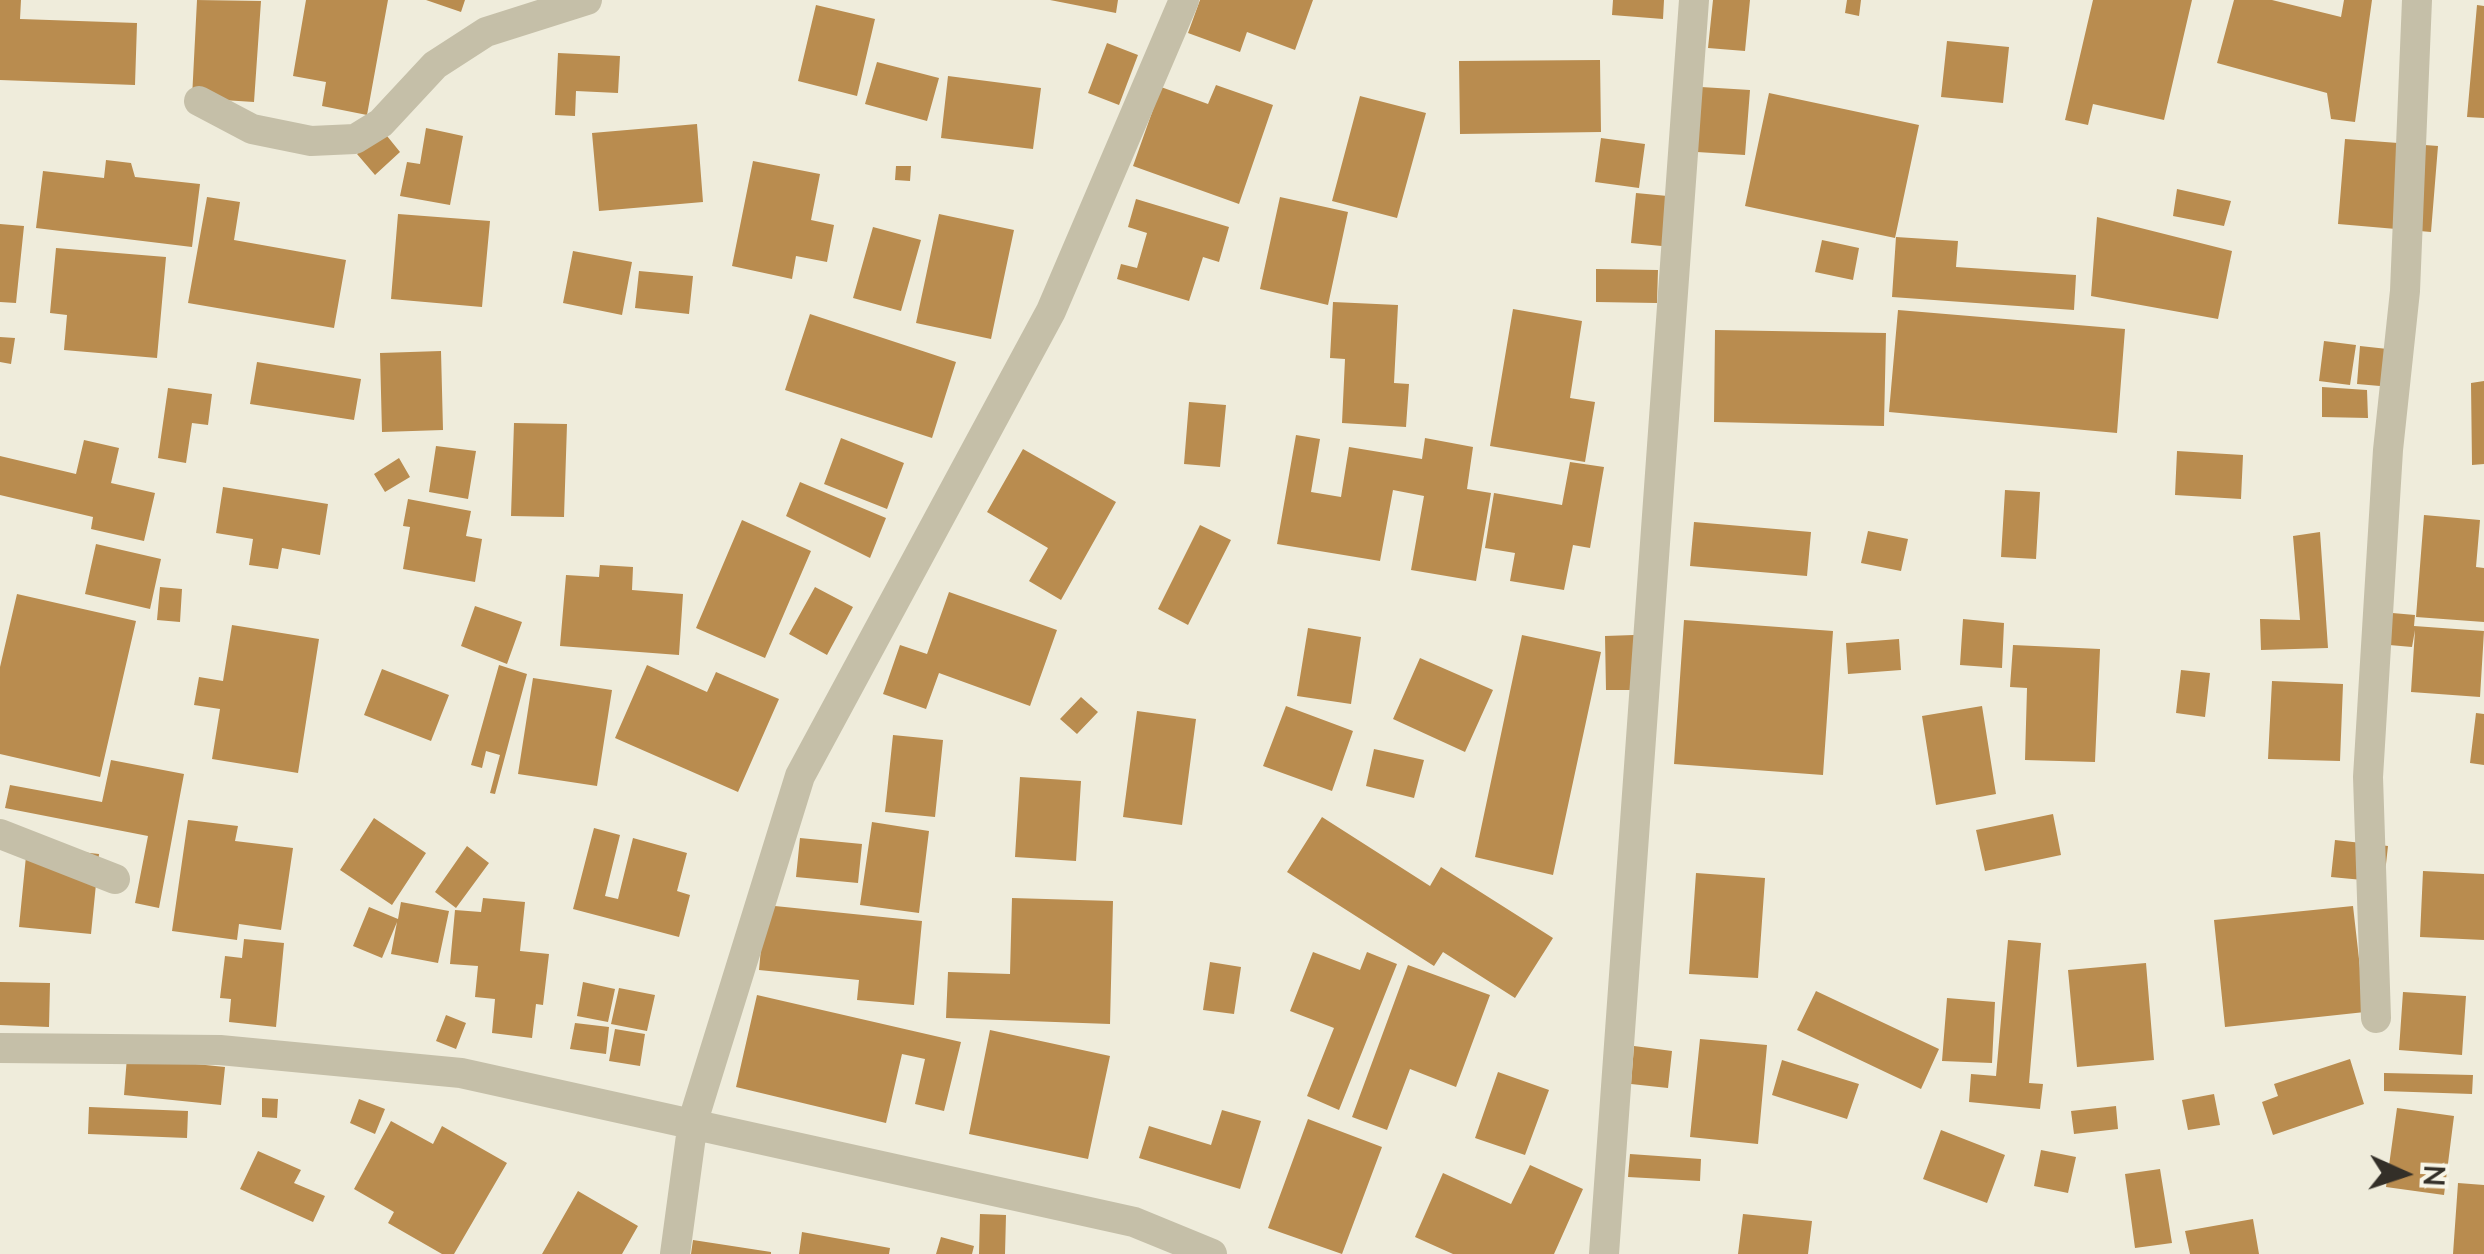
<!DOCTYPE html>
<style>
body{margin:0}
#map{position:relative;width:2484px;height:1254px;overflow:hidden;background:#efecdb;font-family:Mulish,sans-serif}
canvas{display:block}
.north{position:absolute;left:2354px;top:1124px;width:100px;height:100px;-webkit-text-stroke:8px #f7f5e7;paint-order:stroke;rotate:93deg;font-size:28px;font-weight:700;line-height:40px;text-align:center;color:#332f28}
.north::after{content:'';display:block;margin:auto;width:35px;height:45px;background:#332f28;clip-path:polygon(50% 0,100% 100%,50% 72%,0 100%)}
</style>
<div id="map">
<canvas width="2484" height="1254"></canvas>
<div class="north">N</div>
</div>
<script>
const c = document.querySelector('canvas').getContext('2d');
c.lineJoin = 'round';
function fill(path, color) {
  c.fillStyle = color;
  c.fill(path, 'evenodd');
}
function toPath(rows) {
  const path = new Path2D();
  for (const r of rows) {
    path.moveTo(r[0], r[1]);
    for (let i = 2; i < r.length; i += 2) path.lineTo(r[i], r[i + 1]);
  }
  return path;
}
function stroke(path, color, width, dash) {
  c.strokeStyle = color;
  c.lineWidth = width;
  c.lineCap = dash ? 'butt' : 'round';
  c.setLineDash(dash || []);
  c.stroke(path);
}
fill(toPath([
 [0,0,21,0,20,19,137,23,135,85,0,80],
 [197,0,261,1,254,102,192,98],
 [306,0,388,0,367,115,322,106,326,82,293,76],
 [426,0,465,0,461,12],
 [1050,0,1118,0,1116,13],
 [1200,0,1313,0,1295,50,1247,32,1240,52,1188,33],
 [1613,0,1664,0,1663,19,1612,15],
 [1713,0,1750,0,1745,51,1708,48],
 [1847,0,1861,0,1859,16,1845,13],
 [2093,0,2192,0,2164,120,2093,104,2088,125,2065,120],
 [2234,0,2272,0,2341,17,2344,0,2372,0,2355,122,2331,119,2327,93,2217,63],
 [816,5,875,19,857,96,798,81],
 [2477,5,2484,6,2484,118,2467,117],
 [1947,41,2009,47,2003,103,1941,97],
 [1107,43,1138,55,1119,105,1088,93],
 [558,53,620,56,618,93,576,91,575,116,555,115],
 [1600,60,1601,132,1460,134,1459,61],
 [877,62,939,78,927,121,865,104],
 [948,76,1041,88,1033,149,941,138],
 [1216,85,1273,105,1239,204,1133,166,1161,87,1208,104],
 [1701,87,1750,90,1745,155,1697,152],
 [1769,93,1919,125,1895,238,1745,206],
 [1360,96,1426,113,1397,218,1332,201],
 [697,124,703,202,599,211,592,133],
 [426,128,463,136,450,205,400,196,407,162,420,164],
 [383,131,400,152,375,175,357,154],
 [1601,138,1645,144,1639,188,1595,182],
 [2345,139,2438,146,2431,232,2338,224],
 [106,160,131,163,135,177,200,184,192,247,36,228,43,171,104,178],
 [753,161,820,174,811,220,834,225,827,262,796,256,792,279,732,266],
 [896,166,911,166,910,181,895,180],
 [2177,189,2231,201,2224,226,2173,216],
 [1636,193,1678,197,1672,247,1631,243],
 [207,197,240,202,234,240,346,260,334,328,188,303],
 [1280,197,1348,212,1328,305,1260,289],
 [1136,199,1229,227,1219,262,1203,257,1189,301,1117,279,1121,264,1137,268,1147,233,1128,227],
 [398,214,490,221,482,307,391,299],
 [939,214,1014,230,991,339,916,323],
 [2097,217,2232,251,2218,319,2091,296],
 [0,224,24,226,16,303,0,302],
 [873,227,921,240,901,311,853,298],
 [1896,237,1958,241,1956,267,2076,275,2074,310,1892,297],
 [1822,240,1859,248,1853,280,1815,272],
 [56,248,166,257,157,358,64,350,67,315,50,313],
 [573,251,632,262,622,315,563,303],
 [1596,269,1658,270,1657,303,1596,302],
 [639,271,693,276,689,314,635,308],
 [1333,302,1398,305,1394,383,1409,384,1406,427,1342,423,1345,359,1330,358],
 [1513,309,1582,321,1570,398,1595,402,1585,462,1490,446],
 [1898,310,2125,329,2117,433,1889,412],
 [810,314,956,362,932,438,785,390],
 [1715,330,1886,333,1884,426,1714,422],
 [0,337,15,338,11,364,0,362],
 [2324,341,2356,345,2350,385,2319,381],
 [2360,346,2406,351,2403,388,2357,384],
 [441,351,443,430,382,432,380,353],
 [257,362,361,379,354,420,250,404],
 [2484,381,2484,464,2472,465,2471,383],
 [2322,387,2367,390,2368,418,2322,417],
 [168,388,212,394,208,425,192,423,186,463,158,458],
 [1189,402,1226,405,1220,467,1184,464],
 [514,423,567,424,564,517,511,516],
 [1296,435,1320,439,1311,492,1341,497,1349,447,1422,459,1425,438,1473,447,1467,489,1491,493,1476,581,1411,570,1424,496,1393,490,1380,561,1277,544],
 [841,438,904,463,887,509,824,484],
 [84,440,119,448,111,483,155,493,144,541,91,529,93,517,0,495,0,456,76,474],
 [436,446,476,451,468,499,429,492],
 [1023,449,1116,502,1061,600,1029,581,1048,548,987,512],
 [2177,451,2243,455,2241,499,2175,495],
 [399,458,410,477,385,492,374,474],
 [1570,462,1604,467,1590,548,1573,545,1564,590,1510,581,1515,553,1485,548,1494,493,1562,505],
 [800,482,886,518,870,558,786,516],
 [223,487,328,504,320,555,282,548,278,569,249,565,253,539,216,533],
 [2005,490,2040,492,2036,559,2001,557],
 [408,499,471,511,466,536,482,539,475,582,403,569,410,527,403,526],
 [2424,515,2480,520,2476,567,2484,568,2484,622,2416,617],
 [742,520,811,551,765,658,696,628],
 [1694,522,1811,532,1807,576,1690,566],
 [1200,525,1231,540,1188,625,1158,609],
 [1868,531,1908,539,1901,571,1861,563],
 [2320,532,2328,648,2261,650,2260,619,2300,620,2293,536],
 [96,544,161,559,150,609,85,594],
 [600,565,633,567,632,590,683,594,679,655,560,646,566,575,599,577],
 [160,587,182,589,180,622,157,620],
 [815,587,853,607,827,655,789,634],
 [949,592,1057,630,1030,706,939,673,926,709,883,694,900,645,927,654],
 [17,594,136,621,100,777,0,754,0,667],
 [475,606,522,622,507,664,461,646],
 [2381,612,2415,615,2414,626,2484,631,2480,697,2411,692,2415,630,2412,647,2378,644],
 [1963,619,2004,623,2002,668,1960,665],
 [1684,620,1833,631,1823,775,1674,764],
 [232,625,319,639,298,773,212,759,220,709,194,705,199,677,223,681],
 [1308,628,1361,637,1351,704,1297,696],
 [1522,635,1601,652,1553,875,1475,857],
 [1634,635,1635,690,1606,690,1605,636],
 [1899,639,1901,670,1848,674,1846,643],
 [2013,645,2100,649,2095,762,2025,760,2027,688,2010,687],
 [1420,658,1493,690,1465,752,1393,719],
 [499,665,527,674,495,794,490,793,500,755,486,751,482,768,471,765],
 [647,665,707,692,716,672,779,699,738,792,615,738],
 [382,669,449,695,431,741,364,715],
 [2181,670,2210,673,2205,717,2176,713],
 [533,678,612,690,597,786,518,774],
 [2272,681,2343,684,2340,761,2268,759],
 [1081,697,1098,712,1077,734,1060,719],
 [1286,706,1353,731,1332,791,1263,766],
 [1982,706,1996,794,1936,805,1922,716],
 [1137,711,1196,719,1182,825,1123,817],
 [2476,713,2484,714,2484,765,2470,763],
 [893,735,943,740,935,817,885,812],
 [1374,749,1424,760,1414,798,1366,786],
 [111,760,184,774,159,908,135,903,148,836,5,808,10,785,102,802],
 [1020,777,1081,781,1076,861,1015,857],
 [2053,814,2061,855,1985,871,1976,830],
 [1322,817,1430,886,1441,867,1553,938,1515,998,1443,952,1434,966,1287,872],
 [374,818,426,853,392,905,340,870],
 [188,820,238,826,235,841,293,848,281,930,239,924,237,940,172,931],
 [872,822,929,831,919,913,860,905],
 [594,828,620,835,605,896,618,899,633,838,687,853,677,891,690,895,679,937,573,909],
 [800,838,862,844,858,883,796,877],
 [2335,840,2388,846,2384,882,2331,877],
 [27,846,99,854,91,934,19,927],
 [467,846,489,863,456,908,435,892],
 [2423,871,2484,874,2484,940,2420,937],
 [1696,873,1765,878,1758,978,1689,974],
 [483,898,525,902,520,951,549,954,543,1005,536,1004,532,1038,492,1033,495,999,475,997,478,966,450,964,455,910,481,912],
 [1012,898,1113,901,1110,1024,946,1018,948,972,1010,974],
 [401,902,449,911,438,963,391,954,397,922,382,958,353,946,369,907,398,919],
 [765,905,922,921,914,1005,857,1000,859,980,759,970],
 [2353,906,2365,1012,2225,1027,2214,920],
 [244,939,284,943,276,1027,229,1022,231,999,220,998,225,956,242,958],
 [2008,940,2041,943,2029,1083,2043,1084,2040,1109,1969,1102,1971,1074,1996,1076],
 [1313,952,1360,970,1367,952,1397,964,1339,1110,1307,1096,1334,1028,1290,1011],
 [1210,962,1241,967,1234,1014,1203,1010],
 [2146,963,2154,1060,2077,1067,2068,970],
 [1408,965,1490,995,1456,1087,1410,1069,1387,1130,1352,1117],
 [0,982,50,983,49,1027,0,1025],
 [583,982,615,989,608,1022,577,1016],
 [619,988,655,995,647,1031,611,1024],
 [1816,991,1939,1049,1921,1089,1797,1030],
 [2403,992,2466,996,2462,1055,2399,1050],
 [757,995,961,1042,944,1111,915,1104,925,1059,902,1054,886,1123,736,1087],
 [1947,998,1995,1002,1992,1063,1942,1061],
 [446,1015,466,1023,456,1049,436,1041],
 [575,1023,609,1027,606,1054,570,1049],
 [615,1029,645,1034,640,1066,609,1061],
 [990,1030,1110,1056,1088,1159,969,1134],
 [1700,1039,1767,1045,1758,1144,1690,1137],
 [1634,1046,1672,1051,1668,1088,1631,1084],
 [127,1057,225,1067,221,1105,124,1095],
 [2350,1059,2364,1104,2273,1135,2262,1102,2278,1096,2274,1084],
 [1782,1060,1859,1084,1847,1119,1772,1095],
 [1498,1072,1549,1090,1525,1155,1475,1138],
 [2384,1073,2473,1075,2472,1094,2384,1091],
 [2214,1094,2220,1125,2188,1130,2182,1100],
 [262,1098,278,1099,277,1118,262,1117],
 [359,1099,385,1109,375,1134,350,1123],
 [2116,1106,2118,1129,2074,1134,2071,1111],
 [89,1107,188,1111,187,1138,88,1134],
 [2397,1108,2454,1116,2444,1195,2386,1187],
 [1222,1110,1261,1121,1240,1189,1139,1158,1149,1126,1211,1145],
 [1308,1119,1382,1147,1342,1254,1268,1228],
 [391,1121,433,1144,442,1126,507,1163,454,1254,442,1254,388,1223,394,1212,354,1189],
 [1941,1130,2005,1155,1987,1203,1923,1179],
 [2041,1150,2076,1157,2068,1193,2034,1186],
 [258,1151,301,1170,294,1183,325,1196,313,1222,240,1189],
 [1630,1154,1701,1159,1700,1181,1628,1177],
 [1530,1165,1583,1189,1554,1254,1453,1254,1415,1237,1443,1173,1511,1204],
 [2160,1169,2172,1243,2135,1248,2125,1174],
 [2458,1183,2484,1185,2484,1254,2453,1254],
 [578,1191,638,1226,622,1254,542,1254],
 [980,1214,1006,1215,1005,1254,979,1254],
 [1743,1214,1812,1221,1808,1254,1738,1254],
 [2253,1219,2259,1254,2190,1254,2185,1231],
 [802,1232,890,1248,889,1254,799,1254],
 [941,1237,974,1246,972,1254,936,1254],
 [693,1240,771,1252,771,1254,691,1254]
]), '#b98c4f');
stroke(toPath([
 [199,101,252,129,311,141,355,139,381,123,435,65,486,32,587,0],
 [0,834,115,879],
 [2376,1018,2368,777,2388,450,2405,291,2417,0],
 [0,1048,220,1050,461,1073,1134,1222,1212,1254],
 [675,1254,693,1121,800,776,1051,311,1184,0],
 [1604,1254,1694,0]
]), '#c5bfa8', 30);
</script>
